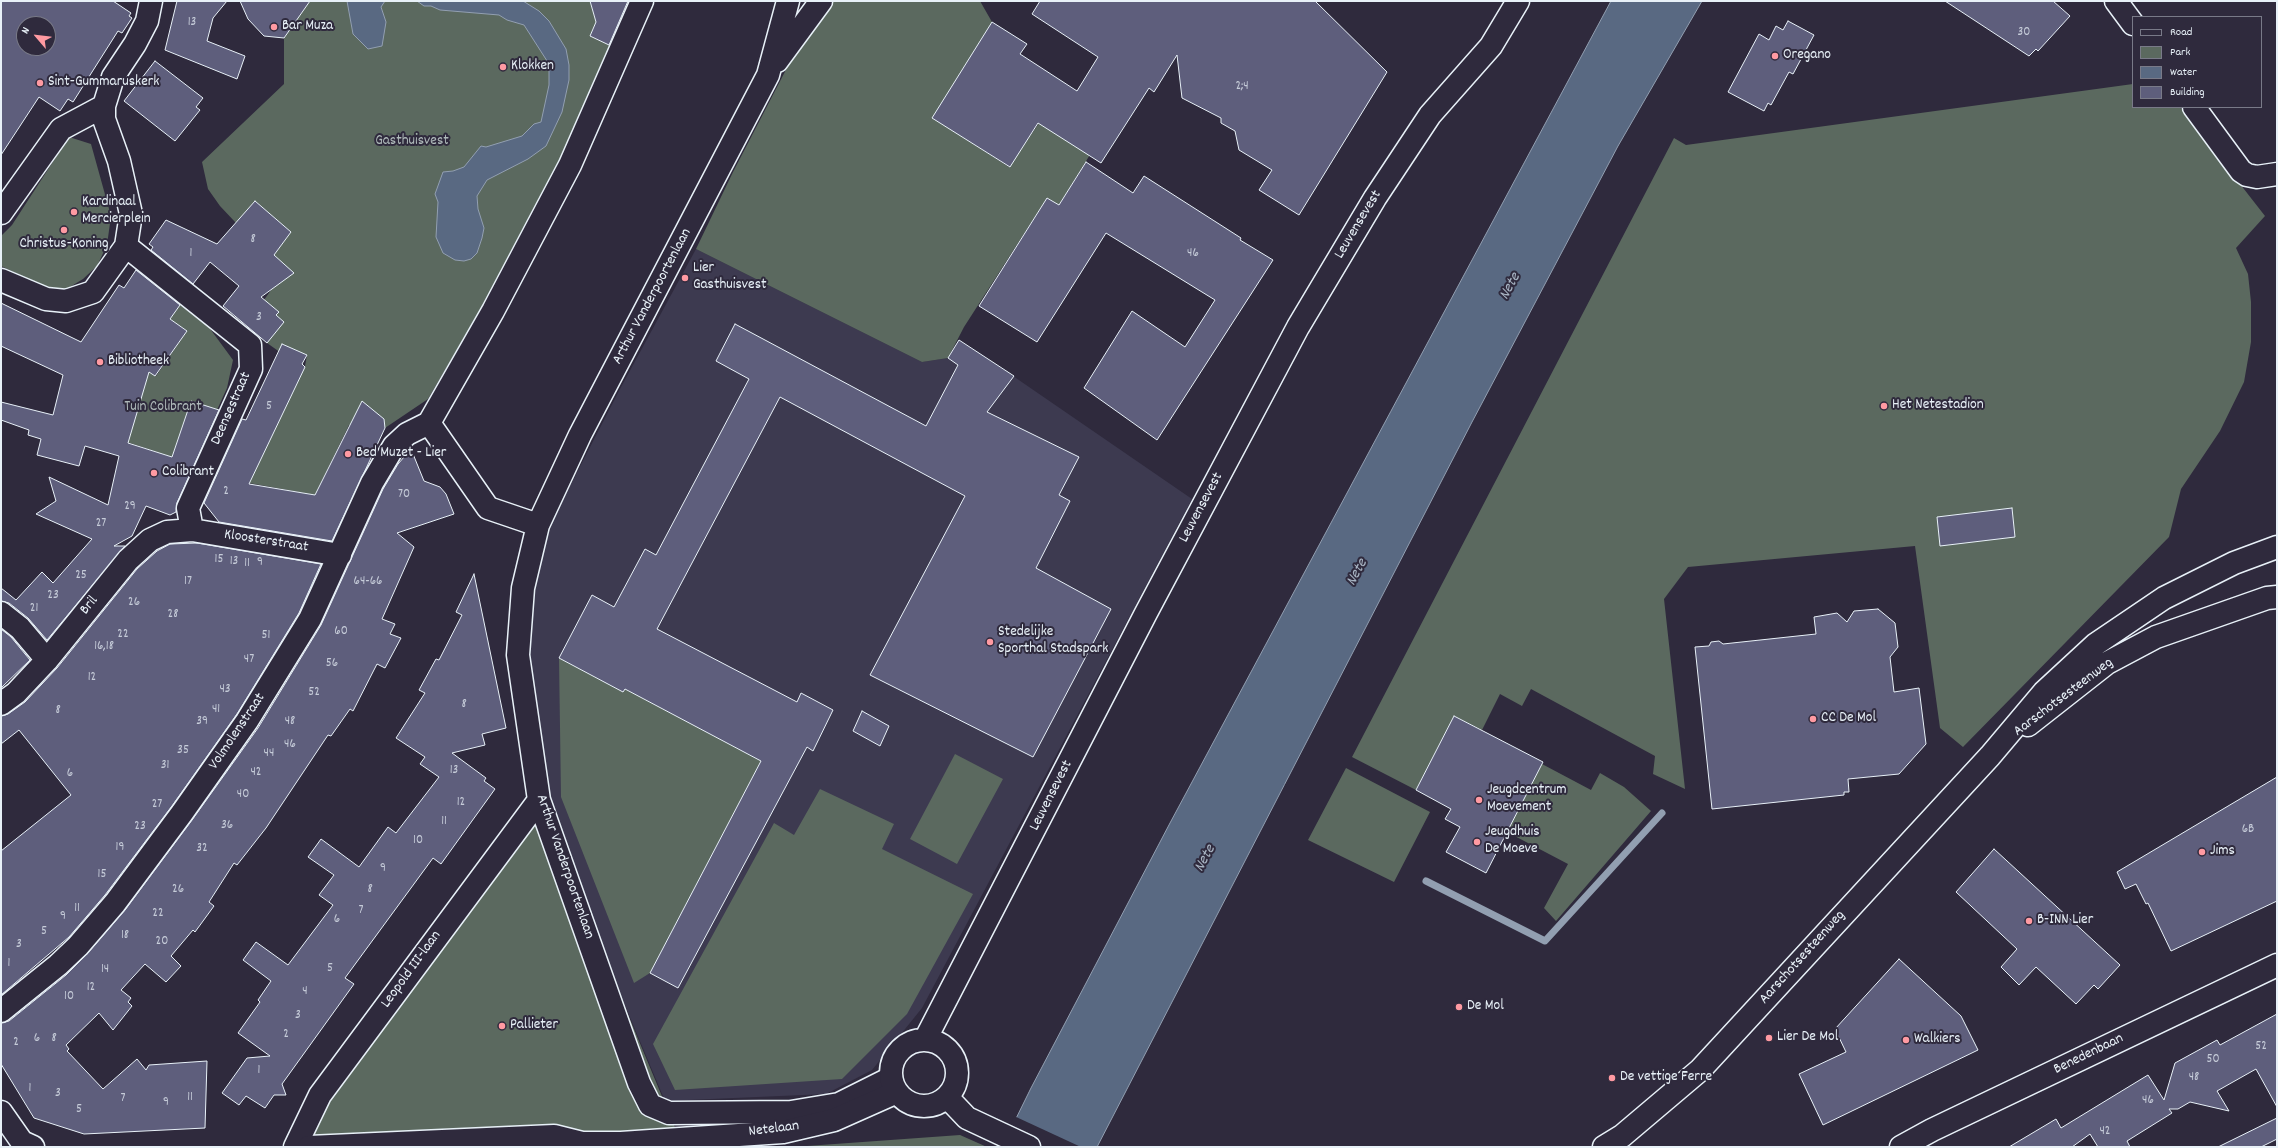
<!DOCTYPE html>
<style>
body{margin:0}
#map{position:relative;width:2278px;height:1148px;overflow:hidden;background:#2f2a3d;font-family:Dekko,sans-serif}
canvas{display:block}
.frame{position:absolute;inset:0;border:2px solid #e8f1f8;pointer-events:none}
.legend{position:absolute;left:2132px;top:16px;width:130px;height:92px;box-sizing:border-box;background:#2f2a3d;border:1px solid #797a88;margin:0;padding:5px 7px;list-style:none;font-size:12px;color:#e8f1f8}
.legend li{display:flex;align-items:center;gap:8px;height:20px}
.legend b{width:20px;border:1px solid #797a88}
.north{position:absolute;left:16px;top:16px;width:40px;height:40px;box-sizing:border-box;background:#2f2a3d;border:1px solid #797a88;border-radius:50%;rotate:298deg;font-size:11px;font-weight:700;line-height:16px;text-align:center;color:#e8f1f8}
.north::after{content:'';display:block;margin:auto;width:14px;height:18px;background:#ff9aa2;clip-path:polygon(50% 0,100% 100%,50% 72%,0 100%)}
</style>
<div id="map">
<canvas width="2278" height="1148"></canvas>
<div class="frame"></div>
<ul class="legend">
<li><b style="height:5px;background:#2f2a3d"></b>Road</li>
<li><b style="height:11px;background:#5b695f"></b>Park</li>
<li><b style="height:11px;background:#596982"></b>Water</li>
<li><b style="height:11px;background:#5e5e7c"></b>Building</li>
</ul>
<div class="north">N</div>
</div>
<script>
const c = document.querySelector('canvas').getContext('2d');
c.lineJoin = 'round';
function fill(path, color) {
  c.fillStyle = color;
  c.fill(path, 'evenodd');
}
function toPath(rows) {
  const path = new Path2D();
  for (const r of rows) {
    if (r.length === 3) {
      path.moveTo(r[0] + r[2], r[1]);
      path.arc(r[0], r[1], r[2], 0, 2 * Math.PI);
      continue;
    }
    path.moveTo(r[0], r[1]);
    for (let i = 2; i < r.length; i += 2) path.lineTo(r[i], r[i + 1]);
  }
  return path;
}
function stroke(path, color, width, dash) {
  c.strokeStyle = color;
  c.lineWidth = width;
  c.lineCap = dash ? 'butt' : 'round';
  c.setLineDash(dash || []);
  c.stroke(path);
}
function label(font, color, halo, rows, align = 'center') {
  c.font = font + ' Dekko,sans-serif';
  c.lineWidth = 4;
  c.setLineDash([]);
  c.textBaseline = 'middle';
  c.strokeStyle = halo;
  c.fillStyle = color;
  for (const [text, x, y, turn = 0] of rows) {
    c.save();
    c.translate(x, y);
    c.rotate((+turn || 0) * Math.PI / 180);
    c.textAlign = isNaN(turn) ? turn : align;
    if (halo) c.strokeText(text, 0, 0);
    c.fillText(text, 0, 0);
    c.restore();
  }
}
fill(toPath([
 [696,249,922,362,948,358,1001,392,1013,376,1192,499,922,1008,872,1070,826,1094,665,1101,539,800,518,655,531,592,554,517,620,389]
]), '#3d3a50');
fill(toPath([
 [310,1,590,1,596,22,590,36,611,46,560,165,495,285,428,399,385,428,349,425,315,495,249,483,305,366,307,355,284,355,267,343,278,312,264,300,271,290,274,255,291,232,255,201,236,223,220,206,208,189,202,162,284,84,284,38],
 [833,1,980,1,992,22,933,118,1009,167,1039,123,1091,153,1059,205,1047,198,964,327,948,358,922,362,696,249,733,172,791,60],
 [2133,84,2133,107,2180,107,2265,216,2236,248,2248,274,2251,302,2251,342,2244,382,2220,431,2181,489,2169,537,1963,747,1940,728,1915,546,1688,567,1664,599,1685,789,1653,774,1655,756,1531,689,1522,706,1500,694,1482,730,1454,716,1416,790,1352,757,1674,138,1686,145],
 [69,137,91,144,111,216,107,245,97,266,83,279,65,290,43,286,1,266,1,236,12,225],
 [180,305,208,326,233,360,227,388,217,410,191,401,172,457,124,441,148,371,156,376,187,331,170,319],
 [559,658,623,692,625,689,761,761,650,973,634,983,561,797],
 [955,754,1003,779,957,864,910,839],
 [1542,764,1591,790,1600,773,1624,787,1651,811,1556,921,1544,908,1568,864,1507,832],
 [1346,768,1430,812,1394,882,1308,840],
 [820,789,894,824,882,849,973,894,907,1014,842,1079,675,1090,653,1044,774,823,794,835],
 [539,800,683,1147,295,1147],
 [960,1135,987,1147,793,1147]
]), '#5b695f');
const water = toPath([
 [347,1,385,1,381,7,386,22,382,46,368,49,353,34,347,1],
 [417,1,523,1,539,11,549,21,566,49,569,65,569,80,562,112,546,146,528,159,487,180,477,196,478,209,484,228,482,238,477,253,471,259,464,261,455,260,443,253,436,237,438,202,435,194,443,172,453,171,464,167,481,146,486,147,522,136,534,124,541,122,549,85,549,64,524,25,507,20,499,15,440,10,431,6,424,6,417,1],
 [1611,1,1702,1,1618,146,1472,422,1097,1147,1002,1147,1031,1088,1170,823,1611,1]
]);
fill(water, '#596982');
stroke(water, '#929fb1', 1);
fill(toPath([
 [1014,1116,1081,1147,1000,1147]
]), '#2f2a3d');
stroke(toPath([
 [1426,881,1545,941,1662,813]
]), '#929fb1', 7);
const building = toPath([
 [1,1,113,1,131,13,129,16,132,18,122,33,118,31,73,102,68,99,60,111,39,97,1,155,1,1],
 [24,24,48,24,48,48,24,48,24,24],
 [177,1,227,1,213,18,207,41,245,56,237,79,165,50,177,1],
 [240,1,310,1,284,38,264,36,248,19,240,1],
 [590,1,628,1,609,45,590,36,596,22,590,1],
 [1040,1,1315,1,1387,72,1299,215,1259,190,1272,170,1239,150,1235,131,1221,123,1221,118,1182,98,1177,55,1154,92,1149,88,1101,163,1038,123,1010,167,932,118,992,22,1027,44,1020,54,1077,91,1098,57,1032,14,1040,1],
 [1945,1,2053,1,2070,16,2038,51,2036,49,2029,56,1945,1],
 [1788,21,1814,35,1793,74,1789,72,1771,105,1768,103,1764,111,1728,92,1759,34,1769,40,1776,26,1783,30,1788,21],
 [155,61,203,98,196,107,200,110,175,141,124,101,155,61],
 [1086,162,1133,193,1144,176,1241,238,1240,240,1273,260,1157,440,1084,388,1132,311,1185,347,1215,300,1106,233,1037,342,979,306,1047,198,1059,205,1086,162],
 [255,201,291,232,274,255,294,273,261,297,279,312,276,315,284,322,267,343,223,306,239,286,210,262,193,284,151,250,153,247,149,244,166,220,217,244,255,201],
 [136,270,180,305,170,319,187,331,155,376,149,372,128,443,172,457,191,401,219,410,177,503,176,512,170,515,146,506,132,536,114,546,125,546,47,640,28,618,9,603,1,601,1,588,16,600,42,572,53,583,92,539,36,514,56,501,49,477,108,505,119,456,85,446,79,466,37,455,41,439,28,435,29,430,1,420,1,402,53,415,63,375,1,346,1,303,81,342,119,285,124,288,136,270],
 [735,324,926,426,958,365,948,358,959,340,1014,376,987,412,1079,457,1059,495,1070,501,1036,568,1111,609,1033,757,870,675,965,496,780,397,657,629,797,702,801,693,833,710,813,751,807,747,678,988,650,973,761,761,625,689,623,692,559,658,592,595,614,607,645,549,656,555,749,379,716,361,735,324],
 [282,344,307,355,302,364,305,367,249,484,315,495,362,401,384,419,385,428,332,541,219,522,204,503,242,419,246,420,282,344],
 [411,449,424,481,440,487,446,494,454,514,397,533,414,547,382,619,395,624,390,634,401,638,385,668,377,664,353,711,350,709,331,736,328,735,266,828,237,865,234,863,209,902,214,906,195,932,193,930,171,956,181,966,166,982,145,964,121,990,131,998,128,1002,132,1006,113,1030,99,1013,66,1045,69,1049,67,1051,103,1089,137,1059,146,1070,149,1065,207,1061,205,1128,84,1134,34,1118,1,1064,1,1023,9,1021,66,975,87,954,125,910,192,820,258,728,321,625,383,489,398,464,411,449],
 [2012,508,2015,537,1940,546,1937,517,2012,508],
 [197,543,321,564,299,613,237,714,172,806,105,895,69,937,1,995,1,851,71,795,19,730,1,744,1,716,8,714,25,702,57,668,137,569,157,551,170,544,197,543],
 [474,574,506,728,482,734,485,745,452,753,486,778,484,781,495,789,441,864,433,858,345,978,354,984,282,1084,286,1095,274,1095,265,1108,246,1096,239,1105,222,1093,247,1058,270,1056,238,1033,260,1002,258,1000,271,981,243,960,256,942,288,965,333,905,319,895,334,875,308,857,321,839,359,867,388,827,396,833,439,777,420,764,425,757,396,738,425,693,419,690,436,659,439,660,462,615,456,612,474,574],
 [1878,609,1895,623,1898,647,1890,657,1894,692,1919,688,1926,744,1899,774,1848,779,1849,792,1844,792,1844,795,1712,809,1695,647,1709,646,1711,642,1719,641,1723,644,1816,634,1814,617,1837,613,1847,622,1854,611,1878,609],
 [1,629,11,637,30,660,1,688,1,629],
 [862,711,889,726,880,746,853,731,862,711],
 [1454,716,1543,762,1486,873,1446,852,1460,827,1445,819,1451,809,1416,790,1454,716],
 [2277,777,2277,901,2171,951,2148,903,2146,904,2136,884,2125,889,2117,872,2277,777],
 [1994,849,2120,965,2098,989,2094,985,2076,1004,2036,967,2019,985,2001,967,2017,949,1956,892,1994,849],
 [1899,959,1961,1016,1978,1050,1823,1125,1799,1074,1846,1052,1835,1029,1899,959],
 [2277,1014,2277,1107,2256,1069,2217,1091,2229,1111,2190,1102,2178,1109,2169,1109,2172,1113,2127,1141,2130,1147,2098,1147,2090,1134,2072,1147,2009,1147,2056,1119,2061,1128,2148,1075,2164,1100,2175,1063,2217,1040,2220,1045,2277,1014],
 [2277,1118,2277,1139,2261,1147,2218,1147,2277,1118]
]);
fill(building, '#5e5e7c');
stroke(building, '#e8f1f8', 1);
const street = toPath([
 [788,1,768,75,580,435,538,525,523,588,518,655,539,800,639,1083,650,1105,669,1113,791,1112,839,1104,891,1078],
 [2116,1,2133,24],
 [777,61,821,1],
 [2194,107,2241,171,2247,175,2257,177,2277,174],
 [1,213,61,129,104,106],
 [126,246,250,345,251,369,188,508,192,530],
 [1,280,46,299,66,301,93,292,126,246,131,214,119,161,104,119,104,106,113,77,135,44,147,21,151,1],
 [429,423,493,311,570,165,642,1],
 [429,423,488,508,538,525],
 [1,613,20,628,47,660],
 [1,704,16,693,47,660,128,560,150,540,167,532,192,530,340,555],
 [1,1011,58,965,78,946,115,903,182,813,247,721,310,619,372,483,394,446,407,434,429,423],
 [295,1147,320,1095,539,800],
 [1901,1147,1932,1130,2277,965]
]);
const secondary = toPath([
 [2028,725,2107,663,2156,637,2267,598,2277,597],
 [925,1040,1146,613,1298,327,1375,198,1430,115,1491,46,1518,1],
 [924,1073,33],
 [947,1097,967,1118,1029,1147],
 [1,1112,22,1142,33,1147],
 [309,1147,554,1136,582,1143,621,1143,783,1132,834,1120,897,1092],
 [1604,1147,1622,1136,1700,1070,1990,756,2044,692,2096,644,2164,598,2234,563,2277,547]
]);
stroke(street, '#e8f1f8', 25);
stroke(secondary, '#e8f1f8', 25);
stroke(street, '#2f2a3d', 22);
stroke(secondary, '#2f2a3d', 22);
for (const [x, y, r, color] of [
 [274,27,4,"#ff9aa2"],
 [1775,56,4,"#ff9aa2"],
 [503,67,4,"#ff9aa2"],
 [40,83,4,"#ff9aa2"],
 [74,212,4,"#ff9aa2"],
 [64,230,4,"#ff9aa2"],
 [685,278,4,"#ff9aa2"],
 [100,362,4,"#ff9aa2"],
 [1884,406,4,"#ff9aa2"],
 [348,454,4,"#ff9aa2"],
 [154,473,4,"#ff9aa2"],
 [990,642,4,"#ff9aa2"],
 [1813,719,4,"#ff9aa2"],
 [1479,800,4,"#ff9aa2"],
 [1477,842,4,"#ff9aa2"],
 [2202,852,4,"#ff9aa2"],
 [2029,921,4,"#ff9aa2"],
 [1459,1007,4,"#ff9aa2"],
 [502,1026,4,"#ff9aa2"],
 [1769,1038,4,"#ff9aa2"],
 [1906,1040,4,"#ff9aa2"],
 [1612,1078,4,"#ff9aa2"]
]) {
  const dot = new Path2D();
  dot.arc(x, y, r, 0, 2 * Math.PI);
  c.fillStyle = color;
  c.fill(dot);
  stroke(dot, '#2f2a3d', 1.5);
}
label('13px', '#c6ccd9', null, [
 ["13",192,23],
 ["30",2024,33],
 ["2;4",1242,87],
 ["8",253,240],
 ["1",191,254],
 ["46",1193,254],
 ["3",259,318],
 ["5",269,407],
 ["2",226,492],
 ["70",404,495],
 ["29",130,507],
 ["27",101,524],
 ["15",219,560],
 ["13",234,562],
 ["9",260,563],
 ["11",247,564],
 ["25",81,576],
 ["17",188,582],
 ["64-66",368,582],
 ["23",53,596],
 ["26",134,603],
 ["21",34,609],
 ["28",173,615],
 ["60",341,632],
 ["22",123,635],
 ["51",266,636],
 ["16,18",104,647],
 ["47",249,660],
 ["56",332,664],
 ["12",92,678],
 ["43",225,690],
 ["52",314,693],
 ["8",464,705],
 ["41",216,710],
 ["8",58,711],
 ["39",202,722],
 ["48",290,722],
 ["46",290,745],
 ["35",183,751],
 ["44",269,754],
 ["31",165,766],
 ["13",454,771],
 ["42",256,773],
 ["6",70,774],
 ["40",243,795],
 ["12",461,803],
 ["27",157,805],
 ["11",444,822],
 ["36",227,826],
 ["23",140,827],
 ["6B",2248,830],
 ["10",418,841],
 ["19",120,848],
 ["32",202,849],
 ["9",383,869],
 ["15",102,875],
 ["26",178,890],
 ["8",370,890],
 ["11",77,909],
 ["7",361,911],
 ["22",158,914],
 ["9",63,917],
 ["6",337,920],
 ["5",44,932],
 ["18",125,936],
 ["20",162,942],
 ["3",19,945],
 ["1",9,964],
 ["5",330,969],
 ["14",105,970],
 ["12",91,988],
 ["4",305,992],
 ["10",69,997],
 ["3",298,1016],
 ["2",286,1035],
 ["6",37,1039],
 ["8",54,1039],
 ["2",16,1043],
 ["52",2261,1047],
 ["50",2213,1060],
 ["1",259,1071],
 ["48",2194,1078],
 ["1",30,1089],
 ["3",58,1094],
 ["11",190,1098],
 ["7",123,1099],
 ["46",2148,1101],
 ["9",166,1103],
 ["5",79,1110],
 ["42",2105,1132]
]);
label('15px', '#e8f1f8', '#2f2a3d', [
 ["Bar Muza",282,27],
 ["Oregano",1783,56],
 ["Klokken",511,67],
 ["Sint-Gummaruskerk",48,83],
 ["Kardinaal",82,203],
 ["Mercierplein",82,220],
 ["Christus-Koning",64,245,"center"],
 ["Lier",693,269],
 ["Gasthuisvest",693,286],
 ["Bibliotheek",108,362],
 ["Het Netestadion",1892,406],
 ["Bed Muzet - Lier",356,454],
 ["Colibrant",162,473],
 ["Stedelijke",998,633],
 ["Sporthal Stadspark",998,650],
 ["CC De Mol",1821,719],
 ["Jeugdcentrum",1487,791],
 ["Moevement",1487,808],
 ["Jeugdhuis",1485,833],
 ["De Moeve",1485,850],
 ["Jims",2210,852],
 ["B-INN Lier",2037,921],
 ["De Mol",1467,1007],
 ["Pallieter",510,1026],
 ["Lier De Mol",1777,1038],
 ["Walkiers",1914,1040],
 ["De vettige Ferre",1620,1078]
], 'left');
label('15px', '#b0bbbb', '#2f2a3d', [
 ["Gasthuisvest",412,142],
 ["Tuin Colibrant",163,408]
]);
label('15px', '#e8f1f8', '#2f2a3d', [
 ["Leuvensevest",1359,225,-59],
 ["Arthur Vanderpoortenlaan",653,297,-62],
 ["Deensestraat",232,409,-66],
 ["Leuvensevest",1202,508,-62],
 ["Kloosterstraat",266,542,9],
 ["Bril",90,606,-51],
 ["Aarschotsesteenweg",2064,698,-37],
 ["Volmolenstraat",238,732,-56],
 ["Leuvensevest",1052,796,-63],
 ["Arthur Vanderpoortenlaan",564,867,71],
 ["Aarschotsesteenweg",1803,958,-48],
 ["Leopold III-laan",412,970,-54],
 ["Benedenbaan",2089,1055,-26],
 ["Netelaan",774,1130,-7]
]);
label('italic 16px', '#a8b4c3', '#2f2a3d', [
 ["Nete",1511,287,-62],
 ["Nete",1358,573,-62],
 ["Nete",1206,859,-62]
]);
</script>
